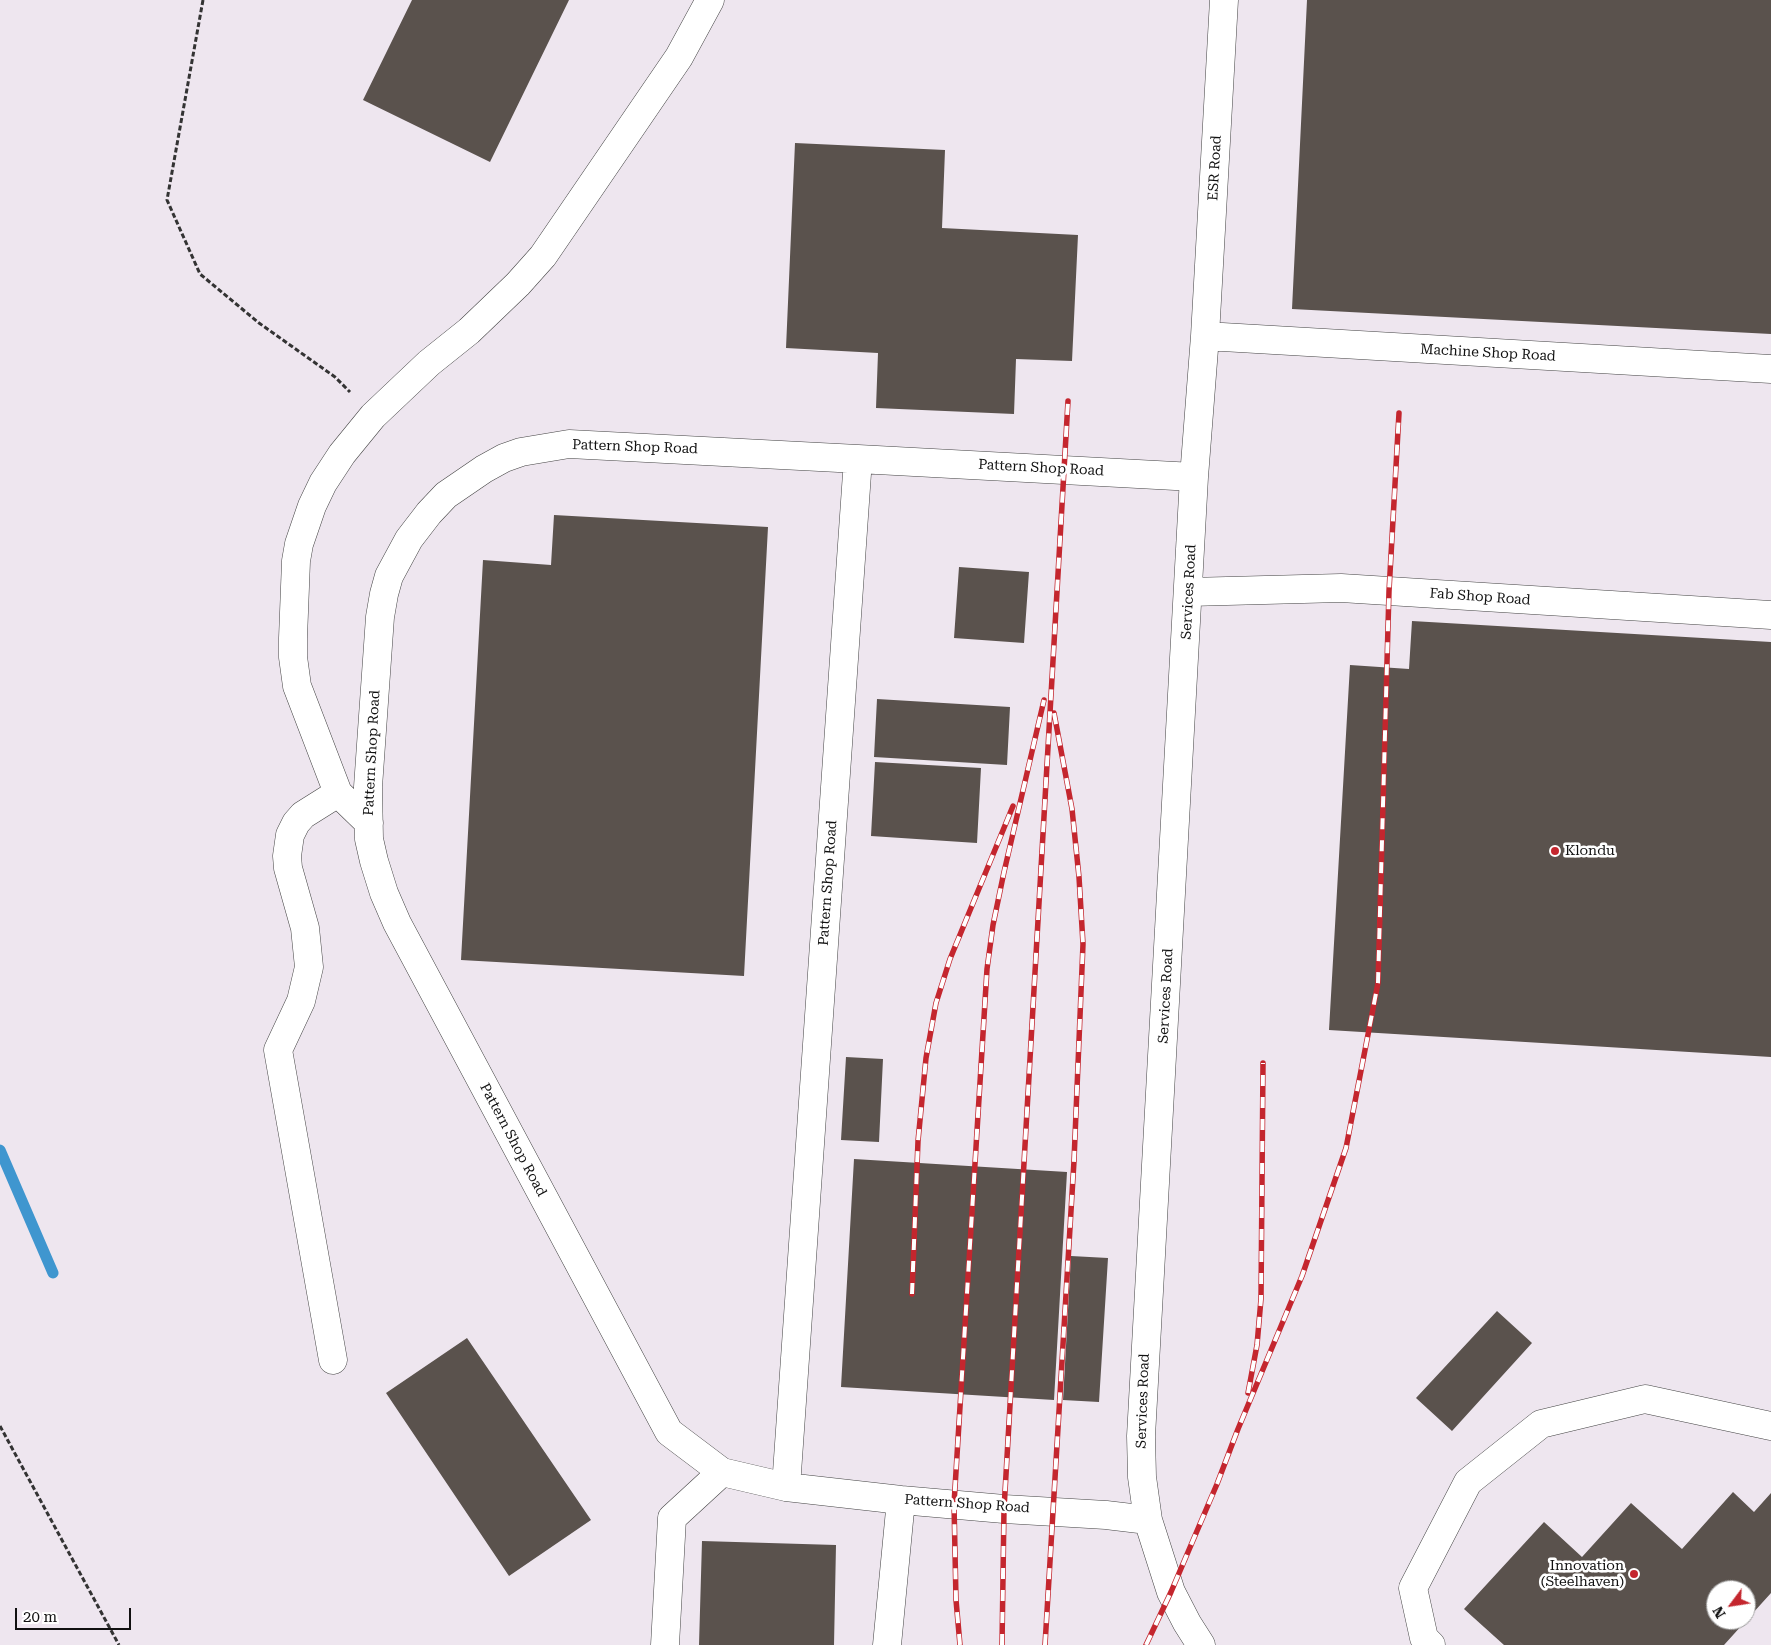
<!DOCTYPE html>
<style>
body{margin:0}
#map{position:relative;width:1771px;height:1645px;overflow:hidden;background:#fffdf5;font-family:"Roboto Serif",serif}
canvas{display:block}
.north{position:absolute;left:1706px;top:1580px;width:50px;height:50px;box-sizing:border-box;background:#fff;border:1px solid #a0a0a0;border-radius:50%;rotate:239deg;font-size:14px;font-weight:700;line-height:20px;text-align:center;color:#111}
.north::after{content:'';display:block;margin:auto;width:18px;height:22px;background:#c4262e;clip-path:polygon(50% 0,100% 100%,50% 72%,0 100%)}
.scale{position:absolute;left:15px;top:1608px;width:116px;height:22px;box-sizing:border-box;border:2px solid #111;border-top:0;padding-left:6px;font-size:15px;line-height:18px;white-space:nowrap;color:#111;-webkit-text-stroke:4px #fff;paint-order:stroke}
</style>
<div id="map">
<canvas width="1771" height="1645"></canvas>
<div class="north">N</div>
<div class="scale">20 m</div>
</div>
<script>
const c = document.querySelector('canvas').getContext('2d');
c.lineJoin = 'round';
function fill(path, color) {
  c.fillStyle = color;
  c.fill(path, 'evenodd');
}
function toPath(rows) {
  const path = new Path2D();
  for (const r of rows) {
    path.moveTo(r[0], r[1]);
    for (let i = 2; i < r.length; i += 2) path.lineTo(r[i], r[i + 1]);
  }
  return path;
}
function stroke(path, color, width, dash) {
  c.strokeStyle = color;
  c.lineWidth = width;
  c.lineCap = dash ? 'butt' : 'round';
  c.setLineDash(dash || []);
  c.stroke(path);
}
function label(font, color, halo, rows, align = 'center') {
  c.font = font + ' "Roboto Serif",serif';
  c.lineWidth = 5;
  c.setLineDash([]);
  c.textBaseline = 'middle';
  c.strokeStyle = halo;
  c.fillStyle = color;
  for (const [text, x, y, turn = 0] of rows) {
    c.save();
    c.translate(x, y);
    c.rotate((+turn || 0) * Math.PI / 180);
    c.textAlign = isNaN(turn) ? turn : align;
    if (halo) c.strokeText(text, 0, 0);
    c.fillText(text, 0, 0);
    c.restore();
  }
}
fill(toPath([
 [0,0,1771,0,1771,1645,0,1645],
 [1716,1590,1746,1590,1746,1620,1716,1620]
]), '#eee6ef');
stroke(toPath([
 [0,1150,53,1273]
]), '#3f96cf', 11);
fill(toPath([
 [412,0,569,0,490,162,363,100],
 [1307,0,1771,0,1771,334,1292,309],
 [795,143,945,150,942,228,1078,235,1072,361,1016,359,1014,414,876,408,878,353,786,348],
 [554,515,768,527,744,976,461,960,483,560,551,565],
 [959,567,1029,572,1024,643,954,638],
 [1412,621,1771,642,1771,1057,1329,1030,1350,665,1409,669],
 [877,699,1010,707,1007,765,874,757],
 [875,762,981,768,977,843,871,836],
 [846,1057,883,1059,879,1142,841,1140],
 [854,1159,1067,1172,1054,1400,841,1387],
 [1071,1256,1108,1258,1099,1402,1063,1400],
 [1497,1311,1532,1343,1452,1431,1416,1398],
 [467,1338,591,1520,509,1576,386,1393],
 [1733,1492,1754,1512,1771,1493,1771,1593,1724,1645,1504,1645,1464,1609,1544,1522,1582,1557,1631,1503,1682,1549],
 [1716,1590,1746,1590,1746,1620,1716,1620],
 [702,1541,836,1545,834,1645,699,1645]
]), '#5a524d');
const minor = toPath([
 [1205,336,1771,369],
 [858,459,569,444,521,452,504,458,484,469,446,495,429,513,409,539,389,576,384,594,380,617,368,787,369,839,374,861,384,893,397,923,669,1432,722,1472,786,1487,901,1500,1004,1509,1106,1515,1148,1520],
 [1189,592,1341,588,1771,615],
 [369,823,338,793,297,686,293,657,293,638,296,561,299,544,312,506,323,483,342,454,373,416,429,363,469,331,493,308,518,284,543,256,679,57,710,0],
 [333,1360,278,1050,301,1001,309,967,305,928,288,868,287,856,290,835,296,823,303,815,338,793],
 [786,1487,858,459,1194,477],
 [665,1645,672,1518,722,1472],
 [887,1645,901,1500],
 [1201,1645,1187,1623,1171,1592,1148,1520,1142,1477,1141,1436,1194,477,1205,336,1224,0],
 [1431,1645,1424,1638,1413,1588,1468,1482,1541,1424,1645,1399,1771,1426]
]);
stroke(minor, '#444', 29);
stroke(toPath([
 [203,0,167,200,200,274,259,323,335,377,350,392],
 [0,1426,119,1645]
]), '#333', 3, [5, 2.5]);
stroke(minor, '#fff', 28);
const rail = toPath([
 [912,1294,918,1141,926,1058,936,1003,950,959,1013,806],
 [1248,1393,1257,1345,1261,1299,1263,1063],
 [960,1645,956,1600,954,1504,987,969,993,925,1004,872,1044,700],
 [1002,1645,1004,1509,1068,401],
 [1045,1645,1074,1161,1083,944,1079,877,1072,809,1054,713],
 [1146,1645,1171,1592,1217,1484,1238,1429,1302,1276,1346,1148,1378,983,1389,591,1399,413]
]);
stroke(rail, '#c4262e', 5.5);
stroke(rail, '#fff', 4, [11]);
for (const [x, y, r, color] of [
 [1555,851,5,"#c4262e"],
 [1634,1574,5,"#c4262e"]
]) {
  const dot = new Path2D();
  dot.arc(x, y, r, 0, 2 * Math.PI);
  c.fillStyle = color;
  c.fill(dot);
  stroke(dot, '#fff', 2);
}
label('14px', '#111', '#fff', [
 ["ESR Road",1215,168,-87],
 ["Machine Shop Road",1488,353,3],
 ["Pattern Shop Road",635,447,2],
 ["Pattern Shop Road",1041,468,3],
 ["Services Road",1189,592,-87],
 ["Fab Shop Road",1480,597,4],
 ["Pattern Shop Road",372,753,-87],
 ["Pattern Shop Road",828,883,-86],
 ["Services Road",1166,996,-87],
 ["Pattern Shop Road",513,1140,62],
 ["Services Road",1143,1401,-88],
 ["Pattern Shop Road",967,1504,4]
]);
label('14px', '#111', '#fff', [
 ["Klondu",1565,851],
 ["Innovation",1624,1566,"right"],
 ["(Steelhaven)",1624,1582,"right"]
], 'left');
</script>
